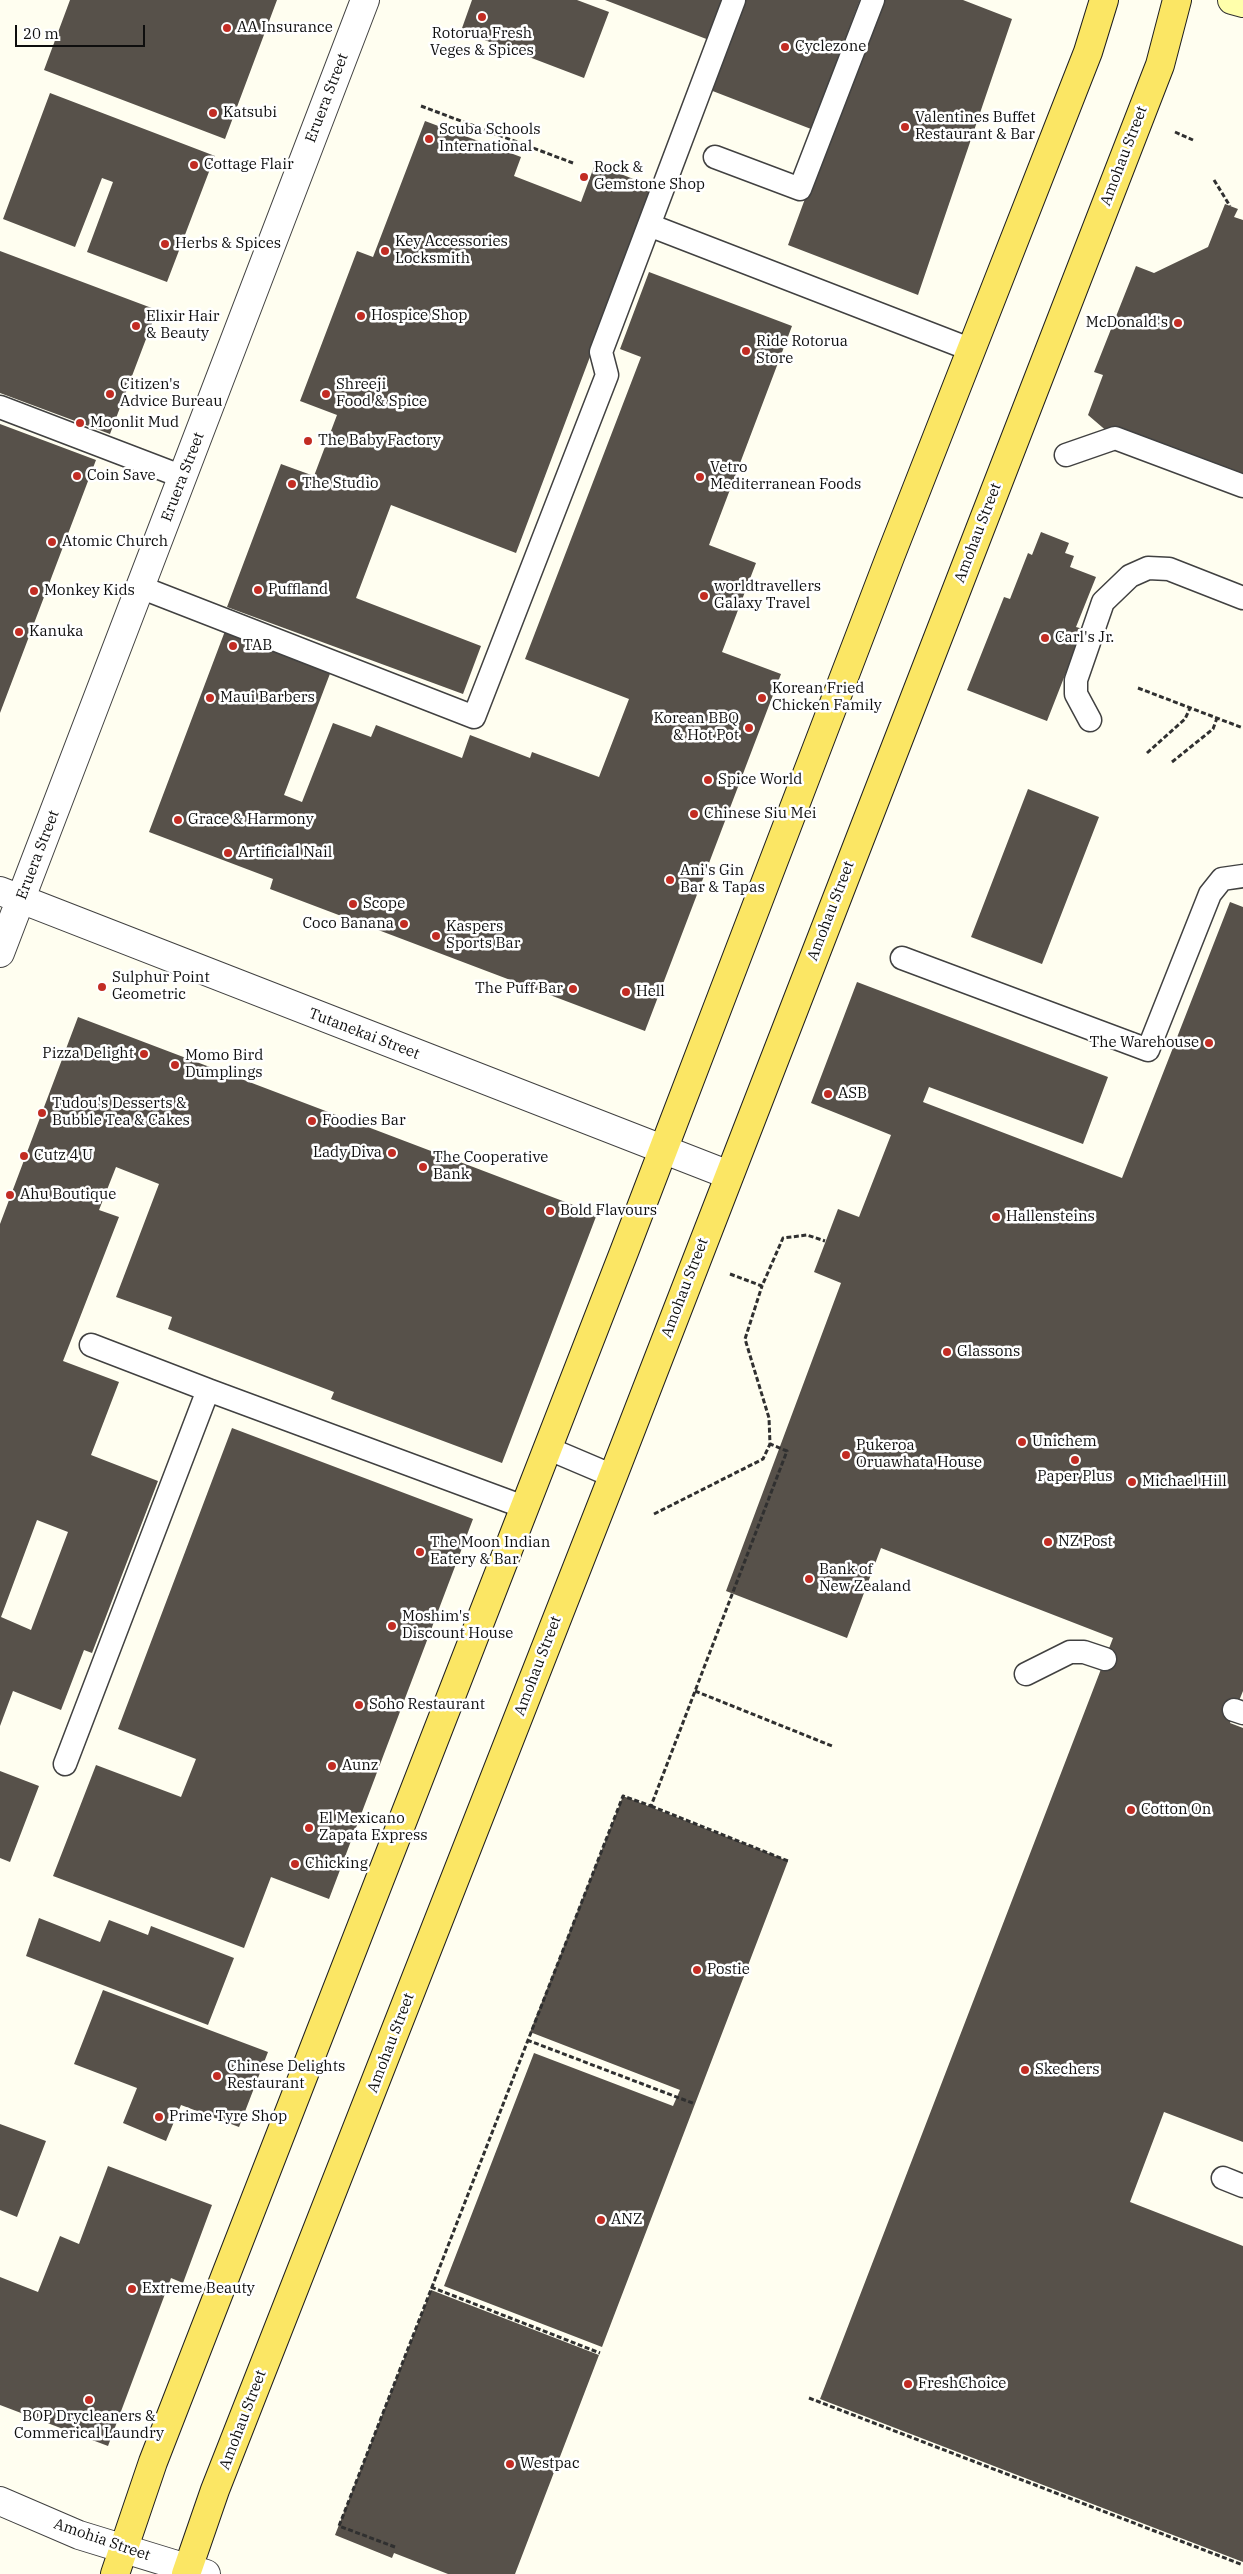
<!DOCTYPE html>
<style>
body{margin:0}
#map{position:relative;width:1243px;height:2574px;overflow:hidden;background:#fffef0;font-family:"IBM Plex Serif",serif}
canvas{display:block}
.scale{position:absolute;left:15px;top:25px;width:130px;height:22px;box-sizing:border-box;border:2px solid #0e0e0e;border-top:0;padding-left:6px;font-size:15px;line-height:18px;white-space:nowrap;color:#0e0e0e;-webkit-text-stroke:4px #fff;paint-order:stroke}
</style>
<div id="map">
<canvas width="1243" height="2574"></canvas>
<div class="scale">20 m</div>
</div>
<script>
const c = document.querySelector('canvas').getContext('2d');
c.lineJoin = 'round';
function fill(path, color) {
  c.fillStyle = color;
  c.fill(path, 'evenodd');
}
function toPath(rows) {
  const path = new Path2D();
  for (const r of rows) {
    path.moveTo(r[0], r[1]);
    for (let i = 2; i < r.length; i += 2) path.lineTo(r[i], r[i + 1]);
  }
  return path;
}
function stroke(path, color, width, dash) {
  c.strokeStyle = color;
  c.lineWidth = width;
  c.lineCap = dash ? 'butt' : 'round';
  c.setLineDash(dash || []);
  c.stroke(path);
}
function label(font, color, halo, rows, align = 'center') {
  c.font = font + ' "IBM Plex Serif",serif';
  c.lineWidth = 5;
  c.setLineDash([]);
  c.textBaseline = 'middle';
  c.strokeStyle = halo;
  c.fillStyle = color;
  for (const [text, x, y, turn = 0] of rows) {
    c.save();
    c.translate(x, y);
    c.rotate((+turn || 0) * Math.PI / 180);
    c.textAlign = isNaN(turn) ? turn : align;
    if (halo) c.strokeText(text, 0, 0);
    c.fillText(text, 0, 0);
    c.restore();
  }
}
fill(toPath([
 [70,0,277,0,225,139,44,70],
 [472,0,577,0,609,12,584,78,461,31],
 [605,0,725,0,709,40],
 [745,0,860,0,811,129,710,90],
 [878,0,963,0,1012,19,918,295,788,245],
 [50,93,215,156,167,282,87,252,113,182,102,178,75,247,3,219],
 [425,121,521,157,514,176,581,202,595,164,654,187,516,553,391,505,356,598,481,646,463,694,227,607,281,464,314,476,337,415,300,401,357,251,373,257],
 [1225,204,1238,209,1234,217,1243,220,1243,476,1109,433,1088,415,1103,375,1094,372,1136,266,1154,273,1208,247],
 [0,251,157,310,110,434,0,393],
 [649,272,792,326,709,545,756,563,722,652,781,674,645,1031,270,889,273,879,149,832,225,631,331,671,284,795,302,802,333,723,371,737,376,725,462,758,470,735,530,758,532,752,599,777,629,699,525,659,641,357,620,349],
 [0,424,96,460,0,713],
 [1041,532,1069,543,1065,553,1074,556,1070,567,1096,577,1076,627,1083,629,1047,721,967,690,1004,597,1010,599,1028,553,1032,555],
 [1028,789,1099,817,1042,964,971,937],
 [1230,902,1243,907,1243,1691,1230,1723,1243,1728,1243,2142,1164,2112,1130,2202,1243,2246,1243,2562,820,2399,1113,1638,881,1548,847,1638,726,1591,841,1283,814,1272,838,1209,859,1217,891,1135,811,1103,857,982,1108,1077,1083,1144,929,1087,923,1102,1122,1178],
 [78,1017,597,1214,502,1463,331,1399,334,1392,168,1329,172,1317,116,1297,159,1184,116,1167,99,1210,119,1217,63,1361,119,1382,91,1455,158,1481,92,1653,84,1650,61,1710,13,1691,0,1726,0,1224],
 [37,1520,68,1532,31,1630,1,1617],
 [232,1428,473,1519,329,1899,271,1877,244,1948,53,1876,96,1765,181,1797,196,1759,118,1729],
 [0,1771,39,1786,10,1862,0,1858],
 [623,1796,788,1861,602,2347,444,2286,534,2053,673,2106,680,2090,530,2032],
 [39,1918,100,1942,109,1920,148,1935,151,1926,234,1958,208,2025,26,1956],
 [103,1990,268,2052,239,2127,181,2105,166,2141,123,2123,137,2088,74,2064],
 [0,2124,46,2141,17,2217,0,2210],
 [108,2166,212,2205,183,2283,171,2278,108,2446,0,2405,0,2277,38,2292,60,2236,79,2244],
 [431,2290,599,2355,515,2574,448,2574,394,2553,392,2558,335,2535]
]), '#57514a');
const lane = toPath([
 [734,0,649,225,972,350],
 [715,157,800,189,873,0],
 [0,407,183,477],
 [1066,455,1115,438,1243,486],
 [140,587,474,717,607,375,601,352,649,225],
 [1090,720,1076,694,1076,680,1103,602,1130,576,1148,568,1169,569,1243,598],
 [902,958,1148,1050,1210,894,1222,879,1243,876],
 [91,1345,208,1390],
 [547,1448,613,1476],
 [1026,1674,1070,1652,1084,1652,1105,1659],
 [1234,1710,1243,1713],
 [65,1764,208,1390,524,1507],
 [1223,2178,1243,2186]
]);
const street = toPath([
 [0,891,729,1175],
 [0,953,365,0],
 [0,2501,79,2535,206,2574]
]);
const secondary = toPath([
 [1232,0,1243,3]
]);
const primary = toPath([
 [115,2574,153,2462,624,1252,890,557,1088,52,1104,0],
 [186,2574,215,2490,613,1476,1160,65,1177,0]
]);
stroke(lane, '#414141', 25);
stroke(street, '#414141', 30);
stroke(secondary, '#303030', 30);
stroke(primary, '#1f1f1f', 30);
stroke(toPath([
 [421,106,573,163],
 [1175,132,1193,140],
 [1214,180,1230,206],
 [1138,688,1243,728],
 [1147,753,1185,719,1190,708],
 [1172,762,1213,729,1217,718],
 [730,1274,762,1286,783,1238,807,1235,825,1241],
 [654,1514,763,1459,770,1444,769,1418,745,1339,762,1286],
 [695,1691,832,1746],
 [651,1806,788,1861],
 [527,2040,695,2104],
 [431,2287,600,2353],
 [809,2398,1243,2565],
 [395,2547,339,2526,623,1796,651,1806,787,1451,770,1444]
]), '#303030', 3, [5, 2.5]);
stroke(lane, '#fff', 22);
stroke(street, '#fff', 28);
stroke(secondary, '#ffffab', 28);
stroke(primary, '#fbe664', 28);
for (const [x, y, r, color] of [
 [482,17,5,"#c22c23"],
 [227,28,5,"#c22c23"],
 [785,47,5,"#c22c23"],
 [213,113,5,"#c22c23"],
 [905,127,5,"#c22c23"],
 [429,139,5,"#c22c23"],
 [194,165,5,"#c22c23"],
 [584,177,5,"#c22c23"],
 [165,244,5,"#c22c23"],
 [385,251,5,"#c22c23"],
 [361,316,5,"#c22c23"],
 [1178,323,5,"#c22c23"],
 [136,326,5,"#c22c23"],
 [746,351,5,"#c22c23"],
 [110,394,5,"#c22c23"],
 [326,394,5,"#c22c23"],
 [80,423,5,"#c22c23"],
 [308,441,5,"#c22c23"],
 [77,476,5,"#c22c23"],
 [700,477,5,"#c22c23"],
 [292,484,5,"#c22c23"],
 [52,542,5,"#c22c23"],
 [258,590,5,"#c22c23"],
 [34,591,5,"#c22c23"],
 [704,596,5,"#c22c23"],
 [19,632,5,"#c22c23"],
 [1045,638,5,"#c22c23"],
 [233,646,5,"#c22c23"],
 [210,698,5,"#c22c23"],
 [762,698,5,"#c22c23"],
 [749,728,5,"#c22c23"],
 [708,780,5,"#c22c23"],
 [694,814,5,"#c22c23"],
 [178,820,5,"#c22c23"],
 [228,853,5,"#c22c23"],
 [670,880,5,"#c22c23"],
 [353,904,5,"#c22c23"],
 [404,924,5,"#c22c23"],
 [436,936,5,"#c22c23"],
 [102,987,5,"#c22c23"],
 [573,989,5,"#c22c23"],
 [626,992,5,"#c22c23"],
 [1209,1043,5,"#c22c23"],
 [144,1054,5,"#c22c23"],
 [175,1065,5,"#c22c23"],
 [828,1094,5,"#c22c23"],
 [42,1113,5,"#c22c23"],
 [312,1121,5,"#c22c23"],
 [392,1153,5,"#c22c23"],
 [24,1156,5,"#c22c23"],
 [423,1167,5,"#c22c23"],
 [10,1195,5,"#c22c23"],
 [550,1211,5,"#c22c23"],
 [996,1217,5,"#c22c23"],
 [947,1352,5,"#c22c23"],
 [1022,1442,5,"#c22c23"],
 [846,1455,5,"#c22c23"],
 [1075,1460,5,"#c22c23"],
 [1132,1482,5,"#c22c23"],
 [1048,1542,5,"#c22c23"],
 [420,1552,5,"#c22c23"],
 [809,1579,5,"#c22c23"],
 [392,1626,5,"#c22c23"],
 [359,1705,5,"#c22c23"],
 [332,1766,5,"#c22c23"],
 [1131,1810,5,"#c22c23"],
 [309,1828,5,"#c22c23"],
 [295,1864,5,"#c22c23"],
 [697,1970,5,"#c22c23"],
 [1025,2070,5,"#c22c23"],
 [217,2076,5,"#c22c23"],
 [159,2117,5,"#c22c23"],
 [601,2220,5,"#c22c23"],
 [132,2289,5,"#c22c23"],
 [908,2384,5,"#c22c23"],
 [89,2400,5,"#c22c23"],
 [510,2464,5,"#c22c23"]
]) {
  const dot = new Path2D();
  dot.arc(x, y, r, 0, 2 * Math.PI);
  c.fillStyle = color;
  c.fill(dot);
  stroke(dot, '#fff', 2);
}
label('15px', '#0e0e0e', '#fff', [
 ["AA Insurance",237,28],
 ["Rotorua Fresh",482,34,"center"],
 ["Veges & Spices",482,51,"center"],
 ["Cyclezone",795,47],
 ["Katsubi",223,113],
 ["Valentines Buffet",915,118],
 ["Restaurant & Bar",915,135],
 ["Scuba Schools",439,130],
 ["International",439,147],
 ["Cottage Flair",204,165],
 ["Rock &",594,168],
 ["Gemstone Shop",594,185],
 ["Key Accessories",395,242],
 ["Locksmith",395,259],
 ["Herbs & Spices",175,244],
 ["Hospice Shop",371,316],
 ["Elixir Hair",146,317],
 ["& Beauty",146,334],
 ["McDonald's",1168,323,"right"],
 ["Ride Rotorua",756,342],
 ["Store",756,359],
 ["Citizen's",120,385],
 ["Advice Bureau",120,402],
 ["Shreeji",336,385],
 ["Food & Spice",336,402],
 ["Moonlit Mud",90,423],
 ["The Baby Factory",318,441],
 ["Vetro",710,468],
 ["Mediterranean Foods",710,485],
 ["Coin Save",87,476],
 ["The Studio",302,484],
 ["Atomic Church",62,542],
 ["worldtravellers",714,587],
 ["Galaxy Travel",714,604],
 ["Puffland",268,590],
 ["Monkey Kids",44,591],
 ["Kanuka",29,632],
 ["Carl's Jr.",1055,638],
 ["TAB",243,646],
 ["Korean Fried",772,689],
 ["Chicken Family",772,706],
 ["Maui Barbers",220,698],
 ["Korean BBQ",739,719,"right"],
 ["& Hot Pot",739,736,"right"],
 ["Spice World",718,780],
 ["Chinese Siu Mei",704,814],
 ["Grace & Harmony",188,820],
 ["Artificial Nail",238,853],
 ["Ani's Gin",680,871],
 ["Bar & Tapas",680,888],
 ["Scope",363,904],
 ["Coco Banana",394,924,"right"],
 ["Kaspers",446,927],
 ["Sports Bar",446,944],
 ["Sulphur Point",112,978],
 ["Geometric",112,995],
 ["The Puff Bar",563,989,"right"],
 ["Hell",636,992],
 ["The Warehouse",1199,1043,"right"],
 ["Pizza Delight",134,1054,"right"],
 ["Momo Bird",185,1056],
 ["Dumplings",185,1073],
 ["ASB",838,1094],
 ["Tudou's Desserts &",52,1104],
 ["Bubble Tea & Cakes",52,1121],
 ["Foodies Bar",322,1121],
 ["Lady Diva",382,1153,"right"],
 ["Cutz 4 U",34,1156],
 ["The Cooperative",433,1158],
 ["Bank",433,1175],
 ["Ahu Boutique",20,1195],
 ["Bold Flavours",560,1211],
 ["Hallensteins",1006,1217],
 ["Glassons",957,1352],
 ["Unichem",1032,1442],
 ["Pukeroa",856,1446],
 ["Oruawhata House",856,1463],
 ["Paper Plus",1075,1477,"center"],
 ["Michael Hill",1142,1482],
 ["NZ Post",1058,1542],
 ["The Moon Indian",430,1543],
 ["Eatery & Bar",430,1560],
 ["Bank of",819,1570],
 ["New Zealand",819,1587],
 ["Moshim's",402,1617],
 ["Discount House",402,1634],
 ["Soho Restaurant",369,1705],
 ["Aunz",342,1766],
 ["Cotton On",1141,1810],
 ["El Mexicano",319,1819],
 ["Zapata Express",319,1836],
 ["Chicking",305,1864],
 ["Postie",707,1970],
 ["Chinese Delights",227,2067],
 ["Restaurant",227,2084],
 ["Skechers",1035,2070],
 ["Prime Tyre Shop",169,2117],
 ["ANZ",611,2220],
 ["Extreme Beauty",142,2289],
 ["FreshChoice",918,2384],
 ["BOP Drycleaners &",89,2417,"center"],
 ["Commerical Laundry",89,2434,"center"],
 ["Westpac",520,2464]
], 'left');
label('15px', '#0e0e0e', '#fff', [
 ["Eruera Street",327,98,-69],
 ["Amohau Street",1124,156,-69],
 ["Eruera Street",183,477,-69],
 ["Amohau Street",978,533,-69],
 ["Eruera Street",38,855,-69],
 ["Amohau Street",831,911,-69],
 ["Tutanekai Street",364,1034,21],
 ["Amohau Street",685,1288,-69],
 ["Amohau Street",538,1666,-69],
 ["Amohau Street",391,2043,-69],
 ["Amohau Street",243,2420,-69],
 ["Amohia Street",102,2540,19]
]);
</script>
